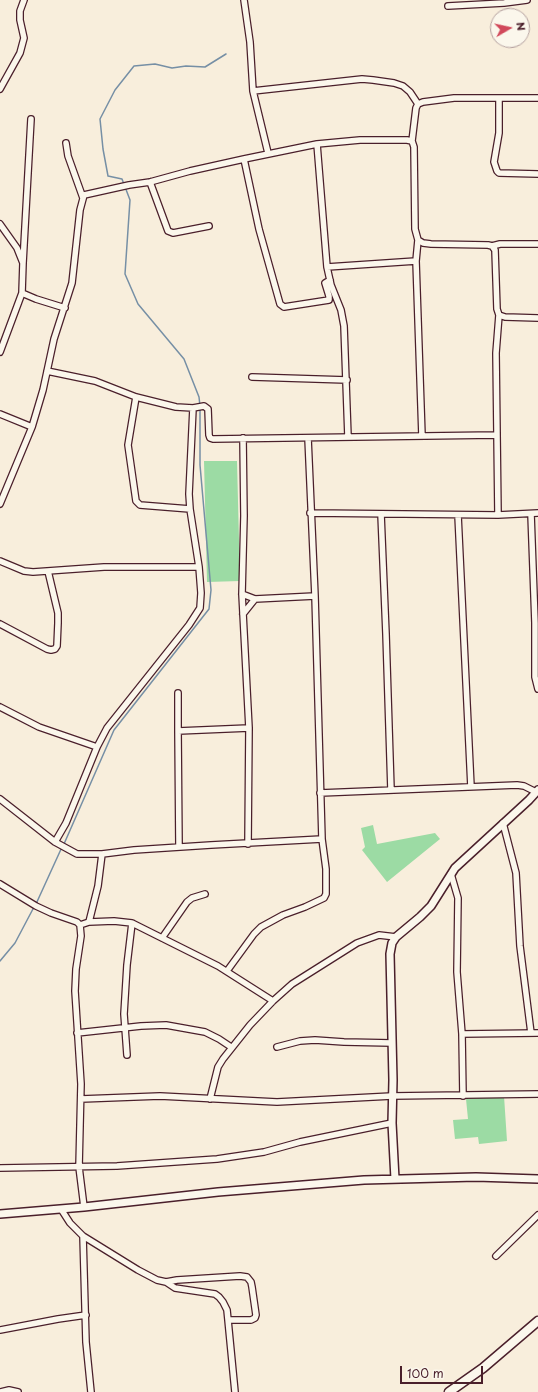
<!DOCTYPE html>
<style>
body{margin:0}
#map{position:relative;width:538px;height:1392px;overflow:hidden;background:#f8eedc;font-family:"Playpen Sans",sans-serif}
canvas{display:block}
.north{position:absolute;left:490px;top:8px;width:40px;height:40px;box-sizing:border-box;background:#fbf7ec;border:1px solid #b4a19f;border-radius:50%;rotate:81deg;font-size:11px;font-weight:700;line-height:16px;text-align:center;color:#4a1f2b}
.north::after{content:'';display:block;margin:auto;width:14px;height:18px;background:#d1495b;clip-path:polygon(50% 0,100% 100%,50% 72%,0 100%)}
.scale{position:absolute;left:400px;top:1366px;width:83px;height:18px;box-sizing:border-box;border:2px solid #4a1f2b;border-top:0;padding-left:5px;font-size:12px;line-height:14px;white-space:nowrap;color:#4a1f2b;-webkit-text-stroke:3px #fbf7ec;paint-order:stroke}
</style>
<div id="map">
<canvas width="538" height="1392"></canvas>
<div class="north">N</div>
<div class="scale">100 m</div>
</div>
<script>
const c = document.querySelector('canvas').getContext('2d');
c.lineJoin = 'round';
function fill(path, color) {
  c.fillStyle = color;
  c.fill(path, 'evenodd');
}
function toPath(rows) {
  const path = new Path2D();
  for (const r of rows) {
    path.moveTo(r[0], r[1]);
    for (let i = 2; i < r.length; i += 2) path.lineTo(r[i], r[i + 1]);
  }
  return path;
}
function stroke(path, color, width, dash) {
  c.strokeStyle = color;
  c.lineWidth = width;
  c.lineCap = dash ? 'butt' : 'round';
  c.setLineDash(dash || []);
  c.stroke(path);
}
fill(toPath([
 [204,461,237,461,240,581,207,582],
 [373,825,377,844,435,833,440,839,387,882,362,850,365,847,361,828],
 [504,1096,507,1141,479,1144,478,1137,455,1139,453,1120,468,1119,466,1099]
]), '#9cdba4');
stroke(toPath([
 [200,406,199,397,184,359,138,304,125,274,130,200,122,179,108,176,103,149,100,119,115,90,134,66,155,64,172,68,186,66,205,67,226,54],
 [64,844,114,730,209,609,211,590,200,465,200,409],
 [36,904,62,847],
 [0,961,15,943,34,907]
]), '#768fa5', 1.5);
const minor = toPath([
 [244,0,250,42,253,91,268,153],
 [448,6,504,3,527,0],
 [0,89,20,53,24,38,20,20,20,11,24,0],
 [253,91,362,79,373,80,394,83,403,86,410,92,418,104],
 [499,98,499,133,494,162,497,171,499,173,538,174],
 [412,141,416,108,418,104,423,102,454,98,538,98],
 [66,143,68,156,83,198],
 [317,144,327,267,331,285,341,310,344,326,348,437],
 [244,159,259,229,280,304,284,307,329,300,329,296,325,283,330,280],
 [150,182,168,231,173,233,209,226],
 [0,224,17,248,23,263,22,293,36,299,65,308],
 [418,240,416,261,422,436],
 [492,246,495,250,497,309,499,315,505,317,538,318],
 [23,263,31,119],
 [327,267,416,261],
 [499,315,496,353,498,515,538,513],
 [0,352,22,293],
 [47,371,95,381,136,397,176,407,193,408,204,406,208,409,209,435,210,438,213,439,496,435],
 [252,377,347,380],
 [136,397,128,445,136,501,140,505,190,509,189,494,193,408],
 [0,414,32,427],
 [243,438,244,516,242,594,249,728,248,844],
 [0,504,32,427,43,390,54,339,72,283,80,210,84,195,129,185,150,182,190,171,244,159,317,144,360,140,407,140,412,141,414,147,415,229,418,240,423,243,431,244,488,245,492,246,500,244,538,244],
 [310,513,498,515],
 [381,514,386,634,391,790],
 [531,514,535,623,535,677,538,689],
 [458,515,471,787],
 [0,561,24,571,33,572,104,567,199,567],
 [242,594,255,599,315,596],
 [243,614,255,599],
 [0,624,47,649,51,650,55,649,57,646,58,623,58,613,48,571],
 [0,707,39,727,97,747],
 [178,731,178,693],
 [320,793,517,785,524,786,536,792],
 [0,799,55,842,77,854,102,854,134,850,211,845,322,839],
 [503,823,516,873,520,946,531,1033],
 [55,842,66,823,97,747,107,728,189,625,200,608,201,593,199,567,190,509],
 [179,847,178,731,249,728],
 [451,874,458,898,457,972,462,1034,463,1096],
 [0,884,36,906,51,913,77,922,80,925,81,936,76,969,75,991,81,1084,79,1167,84,1207],
 [89,922,98,886,102,854],
 [80,925,89,922,114,921,132,923,218,966,273,1001],
 [162,938,187,902,192,898,205,894],
 [227,971,254,934,261,927,283,915,305,907,324,898,326,894,326,869,322,839,315,596,308,438],
 [77,1033,141,1026,166,1025,205,1032,219,1039,231,1047],
 [462,1034,538,1033],
 [277,1047,300,1041,315,1040,344,1042,392,1043],
 [127,1055,124,1014,127,965,132,923],
 [81,1099,160,1096,277,1102,392,1096,538,1094],
 [210,1099,218,1067,223,1059,250,1025,273,1001,292,984,357,943,379,935,396,937],
 [0,1168,117,1166,217,1159,264,1152,300,1142,392,1123],
 [61,1209,70,1223,83,1236,86,1342,91,1392],
 [83,1236,138,1270,157,1280,166,1282,177,1280,240,1276,247,1277,251,1282,252,1287,256,1315,255,1318,251,1320,228,1320],
 [496,1256,538,1215],
 [166,1282,175,1288,215,1294,219,1297,223,1302,227,1310,228,1320,235,1392],
 [0,1330,58,1319,86,1315],
 [0,1392,9,1390,18,1392]
]);
const tertiary = toPath([
 [395,1179,392,1123,393,1080,390,954,392,943,396,937,420,917,431,906,455,868,529,800,538,790],
 [0,1214,84,1207,218,1192,364,1180,476,1177,538,1179]
]);
const secondary = toPath([
 [449,1392,483,1368,538,1321]
]);
stroke(minor, '#4a1f2b', 8);
stroke(tertiary, '#4a1f2b', 10);
stroke(secondary, '#4a1f2b', 11);
stroke(minor, '#fbf7ec', 5.5);
stroke(tertiary, '#fbf7ec', 7);
stroke(secondary, '#fbf7ec', 8);
</script>
